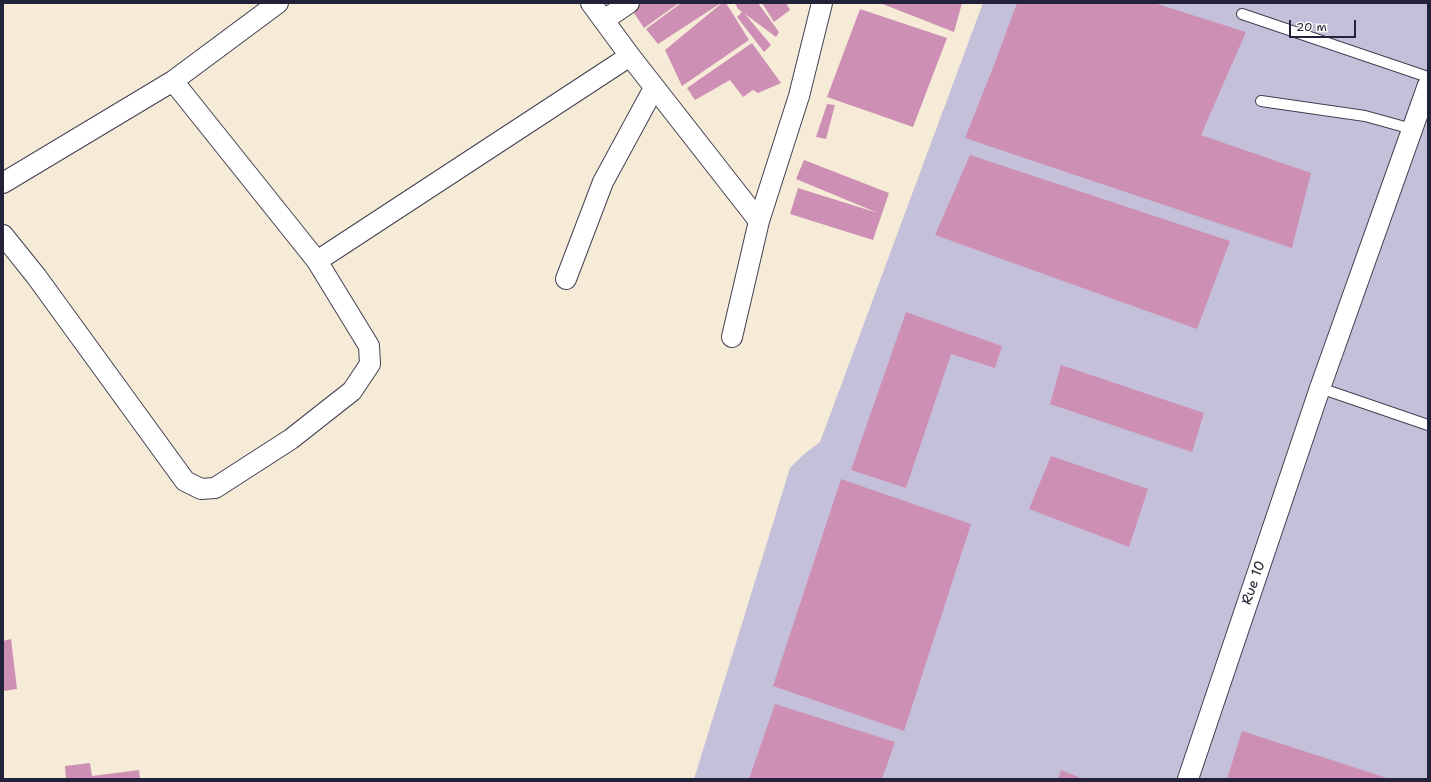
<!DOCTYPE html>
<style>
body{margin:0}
#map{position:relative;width:1431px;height:782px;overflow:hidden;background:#f5ebd6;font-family:"Shantell Sans",sans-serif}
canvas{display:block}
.frame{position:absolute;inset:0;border:4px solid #22223b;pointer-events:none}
.scale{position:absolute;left:1289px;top:20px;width:67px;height:18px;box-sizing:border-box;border:2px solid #22223b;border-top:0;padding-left:5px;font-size:12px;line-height:14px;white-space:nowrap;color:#22223b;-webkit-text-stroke:3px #fdfcf7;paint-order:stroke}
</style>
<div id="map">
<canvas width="1431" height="782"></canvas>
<div class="frame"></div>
<div class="scale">20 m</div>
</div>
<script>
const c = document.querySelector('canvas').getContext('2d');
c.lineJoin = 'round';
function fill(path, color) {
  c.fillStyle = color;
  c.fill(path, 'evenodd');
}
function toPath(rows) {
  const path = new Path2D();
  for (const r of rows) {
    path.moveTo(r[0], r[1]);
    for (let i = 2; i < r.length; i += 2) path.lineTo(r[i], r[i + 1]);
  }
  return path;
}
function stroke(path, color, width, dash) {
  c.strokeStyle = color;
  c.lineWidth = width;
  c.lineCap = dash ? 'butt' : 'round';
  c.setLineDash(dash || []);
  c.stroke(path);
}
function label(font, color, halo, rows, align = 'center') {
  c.font = font + ' "Shantell Sans",sans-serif';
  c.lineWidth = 3;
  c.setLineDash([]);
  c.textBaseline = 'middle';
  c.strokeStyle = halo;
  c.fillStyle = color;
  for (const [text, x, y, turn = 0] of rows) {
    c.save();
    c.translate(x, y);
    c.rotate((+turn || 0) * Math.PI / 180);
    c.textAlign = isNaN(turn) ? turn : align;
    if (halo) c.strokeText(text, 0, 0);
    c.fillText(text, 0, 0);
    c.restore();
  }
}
fill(toPath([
 [983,3,1428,3,1428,779,694,779,790,468,803,455,820,442]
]), '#c5c0da');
fill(toPath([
 [642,3,679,3,644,28,632,10],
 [681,3,721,3,658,44,646,29],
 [722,3,726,3,749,40,682,86,665,50],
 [735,3,758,3,779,32,776,37,745,14,771,45,764,52,737,17,742,12,738,9],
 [762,3,786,3,790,10,774,22],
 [880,3,962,3,954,32],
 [1017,3,1154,3,1246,32,1201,135,1311,173,1292,248,965,138,994,65],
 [860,9,947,38,913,127,827,97],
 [752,43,781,83,758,93,753,90,743,97,730,80,695,100,687,88],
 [827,104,835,105,826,139,816,137],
 [970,155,1230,241,1197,329,935,235],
 [804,160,889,193,873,240,790,214,798,188,878,213,796,179],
 [906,312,1002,346,995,368,951,354,906,488,851,470],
 [1061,365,1204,413,1192,452,1050,404],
 [1051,456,1148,489,1129,547,1029,509],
 [841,479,971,524,904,731,773,686],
 [11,639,17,689,3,691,3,641],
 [775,704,895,742,882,779,749,779],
 [1242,731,1390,779,1227,779],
 [90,763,92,776,139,770,140,779,66,779,65,766],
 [1061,770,1083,779,1058,779]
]), '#ce8fb5');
const service = toPath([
 [1242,14,1428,77],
 [1261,101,1365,116,1412,129],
 [1320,388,1428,425]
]);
const minor = toPath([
 [591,3,630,56,759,221],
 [604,20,629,3],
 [3,183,173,81,278,3],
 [3,235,36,276,185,481,201,489,215,488,291,439,352,391,370,364,369,346,317,261,173,81],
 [317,261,630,56],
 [566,279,603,182,654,88],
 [732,337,759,221,799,96,822,3],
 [1188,779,1320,388,1428,85]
]);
stroke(service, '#424052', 12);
stroke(minor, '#424052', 22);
stroke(service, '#fff', 10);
stroke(minor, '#fff', 20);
label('14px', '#22223b', '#fdfcf7', [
 ["Rue 10",1254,583,-71]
]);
</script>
